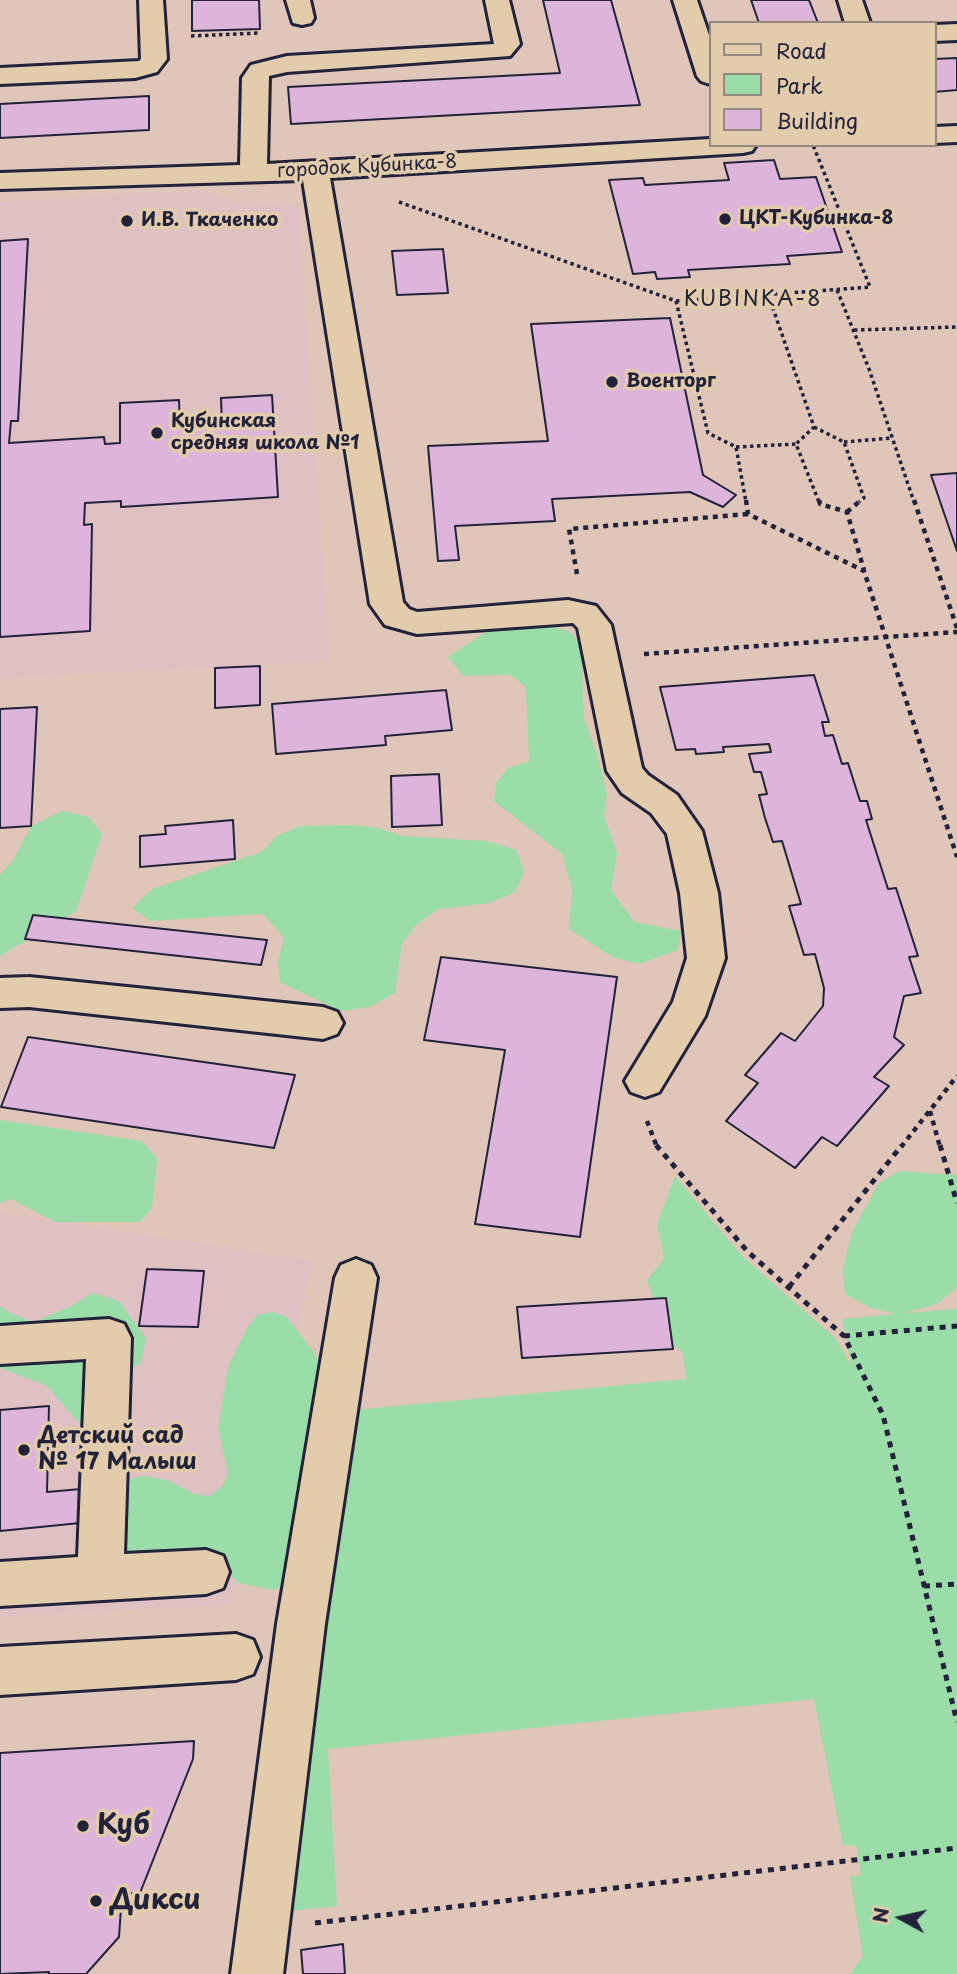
<!DOCTYPE html>
<meta charset="utf-8">
<style>
body{margin:0}
#map{position:relative;width:957px;height:1974px;overflow:hidden;background:#e0c5b9;font-family:"Playpen Sans",sans-serif}
canvas{display:block}
.legend{position:absolute;left:709px;top:21px;width:228px;height:126px;box-sizing:border-box;background:#e2ccab;border:2px solid #95887e;margin:0;padding:9px 12px;list-style:none;font-size:21px;color:#22223b}
.legend li{display:flex;align-items:center;gap:14px;height:35px}
.legend b{width:35px;border:2px solid #95887e}
.north{position:absolute;left:866px;top:1883px;width:70px;height:70px;-webkit-text-stroke:5px #e2ccab;paint-order:stroke;rotate:278deg;font-size:19px;font-weight:700;line-height:28px;text-align:center;color:#22223b}
.north::after{content:'';display:block;margin:auto;width:24px;height:32px;background:#22223b;clip-path:polygon(50% 0,100% 100%,50% 72%,0 100%)}
</style>
<div id="map">
<canvas width="957" height="1974"></canvas>
<ul class="legend">
<li><b style="height:9px;background:#e2ccab"></b>Road</li>
<li><b style="height:19px;background:#9adda8"></b>Park</li>
<li><b style="height:19px;background:#ddb4da"></b>Building</li>
</ul>
<div class="north">N</div>
</div>
<script>
const c = document.querySelector('canvas').getContext('2d');
c.lineJoin = 'round';
function fill(path, color) {
  c.fillStyle = color;
  c.fill(path, 'evenodd');
}
function toPath(rows) {
  const path = new Path2D();
  for (const r of rows) {
    path.moveTo(r[0], r[1]);
    for (let i = 2; i < r.length; i += 2) path.lineTo(r[i], r[i + 1]);
  }
  return path;
}
function stroke(path, color, width, dash) {
  c.strokeStyle = color;
  c.lineWidth = width;
  c.lineCap = dash ? 'butt' : 'round';
  c.setLineDash(dash || []);
  c.stroke(path);
}
function label(font, color, halo, rows, align = 'center') {
  c.font = font + ' "Playpen Sans",sans-serif';
  c.lineWidth = 7;
  c.setLineDash([]);
  c.textBaseline = 'middle';
  c.strokeStyle = halo;
  c.fillStyle = color;
  for (const [text, x, y, turn = 0] of rows) {
    c.save();
    c.translate(x, y);
    c.rotate((+turn || 0) * Math.PI / 180);
    c.textAlign = isNaN(turn) ? turn : align;
    if (halo) c.strokeText(text, 0, 0);
    c.fillText(text, 0, 0);
    c.restore();
  }
}
fill(toPath([
 [200,190,245,205,298,203,330,661,0,678,0,202],
 [0,1212,314,1261,230,1605,0,1616]
]), '#dfc0c3');
fill(toPath([
 [544,625,569,631,581,644,584,719,597,754,607,794,604,816,617,853,611,890,634,922,681,931,678,950,639,964,612,957,569,929,572,889,562,854,494,801,496,783,508,768,529,761,526,687,510,675,463,676,448,657,495,626],
 [62,811,89,817,102,834,76,911,0,956,0,875,14,859,31,826],
 [351,825,378,828,402,836,487,841,516,850,524,872,515,892,490,903,438,909,416,925,402,944,395,993,370,1007,340,1011,280,982,278,961,284,938,263,914,150,921,132,908,152,889,261,852,277,836,301,826],
 [0,1120,142,1141,157,1159,152,1208,140,1222,55,1222,11,1199,0,1203],
 [899,1171,957,1175,957,1287,937,1304,904,1313,957,1309,957,1974,850,1974,863,1956,850,1877,861,1875,856,1845,843,1846,814,1699,328,1749,337,1906,290,1911,332,1565,354,1410,687,1379,682,1352,666,1338,647,1280,664,1259,657,1224,675,1176,742,1256,836,1339,852,1367,842,1319,896,1314,871,1308,845,1294,842,1271,852,1232,878,1184],
 [93,1293,119,1301,146,1339,140,1364,112,1377,83,1428,47,1386,0,1368,0,1306,8,1312,33,1322,69,1307],
 [272,1312,287,1317,317,1357,324,1415,288,1583,273,1590,238,1583,212,1558,186,1548,170,1550,154,1557,120,1559,102,1503,127,1480,142,1476,156,1478,170,1481,194,1494,209,1496,222,1487,228,1474,218,1428,228,1367,247,1328,257,1315]
]), '#9adda8');
const building = toPath([
 [192,0,259,0,260,29,192,31,192,0],
 [543,0,611,0,640,105,291,124,288,87,560,73,543,0],
 [751,0,809,0,818,23,759,23,751,0],
 [957,58,957,90,934,92,934,59,957,58],
 [149,96,149,130,0,138,0,104,149,96],
 [774,160,780,179,816,177,842,252,787,256,790,264,688,270,690,277,657,279,655,272,633,274,609,180,643,178,645,185,729,180,724,163,774,160],
 [28,239,18,421,11,421,9,443,104,437,105,444,120,443,120,403,179,400,180,426,222,424,221,398,272,395,278,497,121,507,121,501,85,503,84,525,92,524,90,631,0,637,0,241,28,239],
 [443,249,448,293,397,295,392,251,443,249],
 [670,318,703,475,736,495,723,507,690,492,552,499,555,521,455,526,459,560,438,561,428,446,548,441,531,324,670,318],
 [957,473,957,551,931,475,957,473],
 [260,666,260,705,215,708,215,668,260,666],
 [814,675,829,722,822,722,825,736,833,735,842,764,848,763,860,801,867,801,872,819,866,820,888,889,896,888,918,956,909,957,921,993,904,996,894,1037,904,1045,874,1077,889,1086,837,1146,822,1137,795,1168,726,1121,758,1083,745,1075,781,1033,795,1041,823,1006,824,988,815,954,804,955,789,906,801,904,782,841,773,842,765,818,759,795,767,794,761,772,754,772,749,754,771,752,769,744,723,747,724,752,696,754,695,749,676,750,660,687,814,675],
 [446,690,452,730,385,736,386,745,276,754,272,704,446,690],
 [37,707,31,826,0,828,0,709,37,707],
 [439,774,442,825,392,827,391,776,439,774],
 [233,820,235,859,140,867,140,836,166,834,165,826,233,820],
 [33,915,267,940,261,965,25,939,33,915],
 [441,957,617,977,580,1237,475,1224,505,1050,424,1040,441,957],
 [28,1037,295,1075,274,1148,1,1107,28,1037],
 [147,1269,204,1271,198,1327,139,1326,147,1269],
 [666,1298,673,1349,522,1358,517,1307,666,1298],
 [49,1406,47,1492,81,1489,80,1523,0,1531,0,1410,49,1406],
 [194,1741,193,1759,140,1893,122,1894,119,1937,86,1974,49,1974,49,1972,0,1974,0,1753,194,1741],
 [343,1944,345,1974,303,1974,301,1950,343,1944]
]);
fill(building, '#ddb4da');
stroke(building, '#22223b', 2);
const minor = toPath([
 [139,0,163,0,167,59,157,72,135,78,0,84,0,68,139,61,141,59,139,0],
 [286,0,310,0,314,18,311,23,302,25,293,23,286,0],
 [485,0,509,0,520,44,510,56,287,72,269,76,267,164,710,139,710,145,756,145,752,151,743,153,330,178,403,602,409,609,417,612,568,600,596,606,611,625,642,768,648,775,677,795,702,831,718,893,725,958,705,1016,659,1092,645,1097,631,1092,625,1081,673,1002,687,958,680,893,667,834,651,813,622,793,607,771,578,628,573,623,417,634,385,625,370,604,303,180,0,189,0,173,240,165,242,78,251,65,287,56,494,44,485,0],
 [673,0,697,0,710,38,710,84,701,81,697,76,673,0],
 [838,0,862,0,870,23,845,23,838,0],
 [957,24,957,40,934,41,934,25,957,24],
 [957,126,957,142,934,143,934,127,957,126],
 [29,977,323,1007,337,1012,343,1023,337,1034,323,1039,29,1007,0,1008,0,978,29,977],
 [356,1259,371,1265,377,1278,325,1624,283,1974,231,1974,277,1624,335,1278,341,1265,356,1259],
 [109,1319,124,1324,131,1338,124,1554,206,1550,223,1556,229,1572,223,1588,206,1594,0,1606,0,1562,78,1557,86,1359,0,1364,0,1326,109,1319],
 [236,1634,253,1640,260,1657,253,1674,236,1680,0,1695,0,1647,236,1634]
]);
stroke(minor, '#22223b', 6);
stroke(toPath([
 [191,36,259,33],
 [399,202,676,301,708,433,736,447,746,502],
 [837,290,869,369,914,502],
 [768,294,814,427,796,444,819,502],
 [676,301,870,287,813,145],
 [854,330,957,327],
 [814,427,844,442,864,498,859,502],
 [844,442,892,438],
 [736,447,796,444]
]), '#22223b', 3.5, [3.5, 3.5]);
stroke(toPath([
 [746,500,748,514,864,571,957,857],
 [819,500,820,504,847,512,864,570],
 [914,500,957,628],
 [847,512,861,500],
 [577,574,569,529,748,514],
 [644,654,957,632],
 [930,1111,940,1147],
 [647,1121,657,1147],
 [901,1147,957,1076]
]), '#22223b', 4.5, [5, 5]);
stroke(toPath([
 [656,1145,748,1252,844,1336,883,1415,957,1722],
 [940,1145,957,1203],
 [789,1287,902,1145],
 [844,1336,957,1326],
 [924,1586,957,1584],
 [315,1923,957,1848]
]), '#22223b', 5, [6, 6]);
fill(minor, '#e2ccab');
for (const [x, y, r, color] of [
 [725,219,7,"#22223b"],
 [127,221,7,"#22223b"],
 [612,382,7,"#22223b"],
 [157,433,7,"#22223b"],
 [24,1450,7,"#22223b"],
 [83,1826,7,"#22223b"],
 [96,1901,7,"#22223b"]
]) {
  const dot = new Path2D();
  dot.arc(x, y, r, 0, 2 * Math.PI);
  c.fillStyle = color;
  c.fill(dot);
  stroke(dot, '#e2ccab', 2.5);
}
label('19px', '#22223b', '#e2ccab', [
 ["городок Кубинка-8",367,167,-3]
]);
label('bold 19px', '#22223b', '#e2ccab', [
 ["ЦКТ-Кубинка-8",739,219],
 ["И.В. Ткаченко",141,221],
 ["Военторг",626,382],
 ["Кубинская",171,422],
 ["средняя школа №1",171,444]
], 'left');
c.letterSpacing = '2px';
label('21px', '#22223b', '#e2ccab', [
 ["KUBINKA-8",753,300]
]);
c.letterSpacing = '0px';
label('bold 23px', '#22223b', '#e2ccab', [
 ["Детский сад",38,1437],
 ["№ 17 Малыш",38,1463]
], 'left');
label('bold 28px', '#22223b', '#e2ccab', [
 ["Куб",97,1826],
 ["Дикси",110,1901]
], 'left');
</script>
